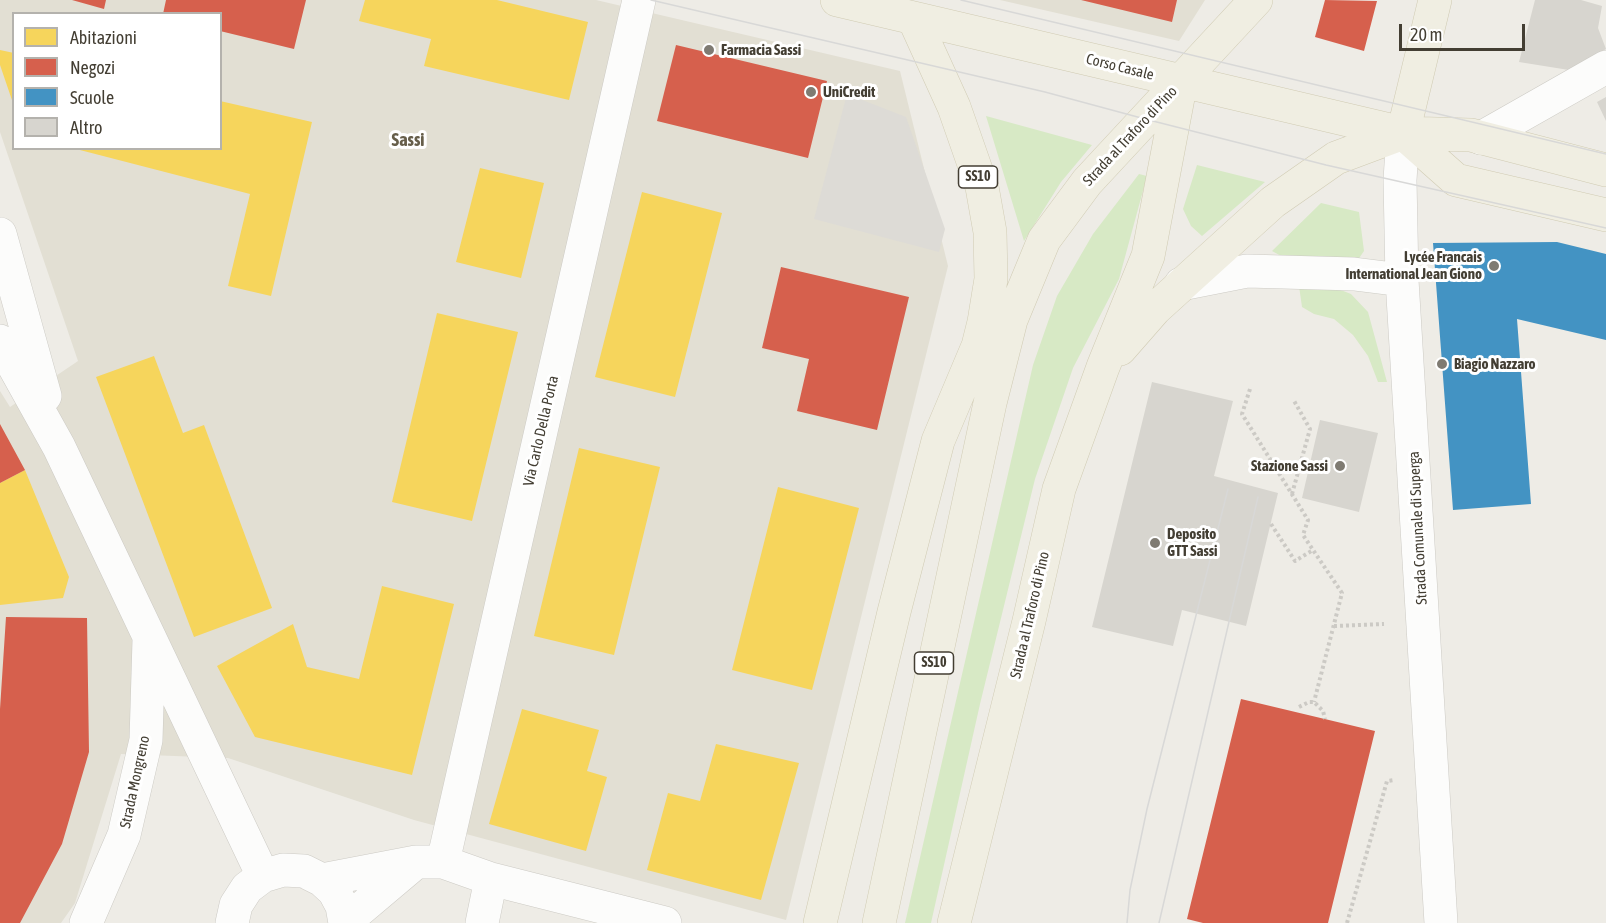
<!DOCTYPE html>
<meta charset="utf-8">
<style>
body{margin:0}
#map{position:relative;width:1606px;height:923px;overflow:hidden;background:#eeece6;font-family:"Asap Condensed",sans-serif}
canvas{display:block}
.legend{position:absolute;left:12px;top:12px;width:210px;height:138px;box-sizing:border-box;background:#fff;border:2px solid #b4b2ad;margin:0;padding:8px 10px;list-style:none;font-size:18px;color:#433e33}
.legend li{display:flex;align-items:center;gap:12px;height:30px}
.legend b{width:30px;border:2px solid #b4b2ad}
.scale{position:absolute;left:1399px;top:24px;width:126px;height:27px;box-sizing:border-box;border:3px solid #433e33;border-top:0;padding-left:8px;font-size:18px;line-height:21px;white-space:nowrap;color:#433e33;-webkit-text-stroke:4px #fff;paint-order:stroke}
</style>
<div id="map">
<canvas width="1606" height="923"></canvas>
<ul class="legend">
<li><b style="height:16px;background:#f6d55c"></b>Abitazioni</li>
<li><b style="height:16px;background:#d6604d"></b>Negozi</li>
<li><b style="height:16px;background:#4393c3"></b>Scuole</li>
<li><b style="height:16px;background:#d7d5cf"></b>Altro</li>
</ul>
<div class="scale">20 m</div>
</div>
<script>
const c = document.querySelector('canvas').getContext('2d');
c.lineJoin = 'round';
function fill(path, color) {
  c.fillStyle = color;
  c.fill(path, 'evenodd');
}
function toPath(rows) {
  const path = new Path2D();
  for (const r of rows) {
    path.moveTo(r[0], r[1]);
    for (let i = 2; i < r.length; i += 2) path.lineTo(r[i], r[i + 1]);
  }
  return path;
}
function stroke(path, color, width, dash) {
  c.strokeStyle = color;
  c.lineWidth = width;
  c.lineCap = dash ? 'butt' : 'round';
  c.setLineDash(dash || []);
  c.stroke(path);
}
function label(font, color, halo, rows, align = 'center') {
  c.font = font + ' "Asap Condensed",sans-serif';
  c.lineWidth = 6;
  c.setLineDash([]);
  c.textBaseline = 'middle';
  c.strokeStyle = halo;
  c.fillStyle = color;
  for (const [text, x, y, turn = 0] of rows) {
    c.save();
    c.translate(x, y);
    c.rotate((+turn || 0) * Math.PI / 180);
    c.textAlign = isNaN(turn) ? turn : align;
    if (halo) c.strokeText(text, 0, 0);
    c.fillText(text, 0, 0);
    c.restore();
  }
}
fill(toPath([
 [0,0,596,0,900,71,948,266,786,920,414,820,228,758,121,754,75,903,61,923,0,923,0,391,10,407,78,361,0,132],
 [14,14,220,14,220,148,14,148],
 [1000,0,1205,0,1179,41]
]), '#e2dfd3');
fill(toPath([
 [986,116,1092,145,1061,182,1024,241],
 [1197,165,1265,182,1202,236,1191,226,1183,209],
 [1139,174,1147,176,1119,279,1073,368,1035,479,980,704,931,923,905,923,1033,365,1057,296,1093,234],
 [1321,203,1359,212,1364,251,1355,264,1283,257,1272,251],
 [1299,286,1333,287,1351,294,1368,312,1387,382,1378,382,1368,356,1353,335,1334,319,1314,314,1302,307]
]), '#d7e9c5');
fill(toPath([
 [847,94,906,117,945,229,939,252,814,219]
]), '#dddbd6');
fill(toPath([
 [365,0,497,0,588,22,569,100,424,66,431,39,359,21],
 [0,50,14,53,14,106,0,65],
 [220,101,312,122,271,296,228,286,250,194,76,149,220,148],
 [480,168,544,183,521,278,456,262],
 [642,192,722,213,675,397,595,377],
 [437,313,518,332,472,521,392,502],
 [154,356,183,433,204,425,272,608,194,637,96,377],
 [579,448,660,467,614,655,534,636],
 [25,470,69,577,63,598,0,605,0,483],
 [778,487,859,508,812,690,732,670],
 [382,586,454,604,412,775,255,737,217,666,293,624,307,667,359,679],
 [522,709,599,730,587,771,607,777,586,851,489,824],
 [716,744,799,763,761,900,647,870,668,793,700,801]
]), '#f6d55c');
fill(toPath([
 [72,0,106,0,104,9],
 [166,0,306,0,294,49,220,31,220,14,163,14],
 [1081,0,1177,0,1172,22],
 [1325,0,1377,1,1364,51,1315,37],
 [676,45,827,81,808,158,657,121],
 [781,267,909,297,877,430,797,411,809,359,762,348],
 [0,424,25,470,0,483],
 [6,617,87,618,89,752,62,844,20,923,0,923,0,709],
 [1241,699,1375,731,1328,923,1203,923,1187,919]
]), '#d6604d');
fill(toPath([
 [1557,242,1606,254,1606,340,1517,319,1531,504,1453,510,1433,243]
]), '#4393c3');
fill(toPath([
 [1535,0,1581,0,1602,6,1598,28,1606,49,1569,70,1519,62],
 [1606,97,1606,121,1597,102],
 [1152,382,1233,401,1214,476,1278,493,1246,626,1182,610,1173,646,1092,627],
 [1320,420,1378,433,1359,512,1302,498]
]), '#d7d5cf');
const minor = toPath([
 [1403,133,1400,180,1402,280,1441,923],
 [1481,138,1606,67],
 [0,234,45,396],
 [1181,284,1247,271,1354,274,1402,280],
 [0,341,59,447,263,876],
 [443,862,639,0],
 [322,880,416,862,443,862,491,879,665,923],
 [345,922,415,863],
 [86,923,124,835,146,740,149,640],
 [232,923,236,905,247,888,263,876,283,870,304,871,322,880,334,891,342,906,345,923],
 [482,923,491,879]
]);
const major = toPath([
 [837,0,1403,133,1471,135,1606,170],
 [1403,133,1456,180,1606,215],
 [1403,133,1435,0],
 [1120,349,1155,309,1273,202,1336,158,1403,133],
 [820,923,894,612,938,441,978,346,984,322,991,279,990,232,982,187,954,107,914,19],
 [879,923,990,403,1011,320,1044,240,1087,182,1256,0],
 [954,923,1029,621,1059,489,1103,367,1148,256,1181,82]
]);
stroke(minor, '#cccac4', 34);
stroke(major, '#d0cbb3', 34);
stroke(toPath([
 [1250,389,1242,414,1308,520,1303,535,1342,593,1314,702],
 [1292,494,1310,429,1293,399],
 [1271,524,1295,561,1313,550],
 [1334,626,1384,624],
 [1299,707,1309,702,1314,702,1323,711,1325,719],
 [1347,923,1387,781,1394,780]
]), '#cccac5', 4, [3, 3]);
stroke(minor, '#fcfcfb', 33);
stroke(major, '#f0eee2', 33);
stroke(toPath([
 [651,0,1045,92,1145,119,1326,165,1606,228],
 [961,0,1606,154],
 [1127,923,1130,890,1147,809,1228,489],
 [1159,923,1258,497]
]), '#d8d8d7', 1.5);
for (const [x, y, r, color] of [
 [709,50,6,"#7f7b72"],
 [811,92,6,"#7f7b72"],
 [1494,266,6,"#7f7b72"],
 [1442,364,6,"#7f7b72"],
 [1340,466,6,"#7f7b72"],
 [1155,543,6,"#7f7b72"]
]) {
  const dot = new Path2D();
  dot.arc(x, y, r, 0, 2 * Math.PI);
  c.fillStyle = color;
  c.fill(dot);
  stroke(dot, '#fff', 2);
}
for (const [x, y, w] of [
 [978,177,39],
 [934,663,39]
]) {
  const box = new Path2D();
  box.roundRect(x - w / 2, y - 11, w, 22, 4.5);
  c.fillStyle = '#fff';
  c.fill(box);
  stroke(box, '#433e33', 1.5);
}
label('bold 14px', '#433e33', null, [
 ["SS10",978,177],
 ["SS10",934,663]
]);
label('bold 15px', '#433e33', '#fff', [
 ["Farmacia Sassi",721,50],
 ["UniCredit",823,92],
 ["Lycée Francais",1482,257,"right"],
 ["International Jean Giono",1482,274,"right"],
 ["Biagio Nazzaro",1454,364],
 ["Stazione Sassi",1328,466,"right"],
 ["Deposito",1167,534],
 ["GTT Sassi",1167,551]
], 'left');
label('15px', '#433e33', '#fff', [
 ["Corso Casale",1120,67,14],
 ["Strada al Traforo di Pino",1130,136,-47],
 ["Via Carlo Della Porta",541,431,-77],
 ["Strada Comunale di Superga",1418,528,-93],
 ["Strada al Traforo di Pino",1030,615,-77],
 ["Strada Mongreno",135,782,-78]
]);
label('bold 18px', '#665e4a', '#fff', [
 ["Sassi",408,140]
]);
</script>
